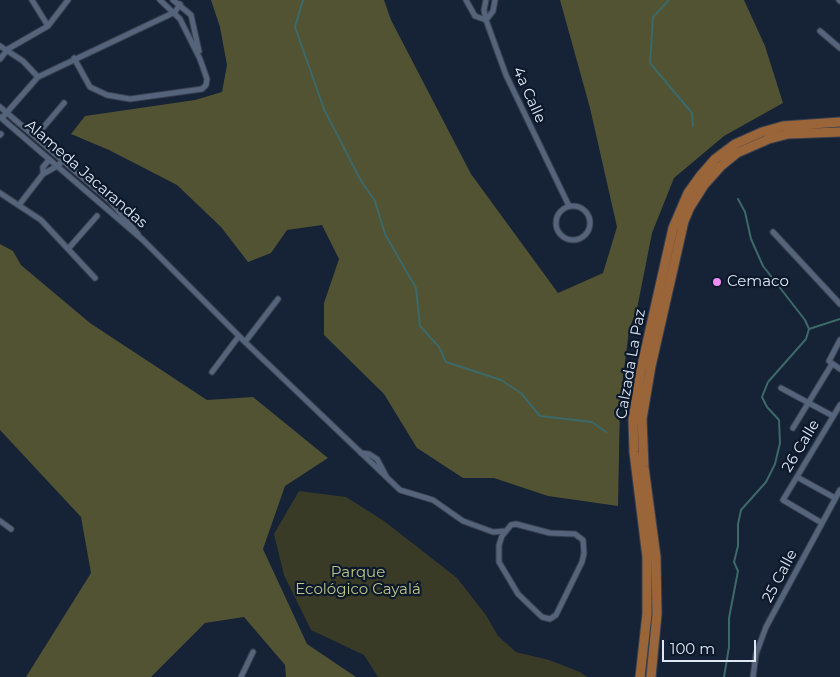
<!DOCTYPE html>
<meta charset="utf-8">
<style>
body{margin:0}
#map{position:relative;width:840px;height:677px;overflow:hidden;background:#162235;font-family:Montserrat,sans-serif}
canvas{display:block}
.scale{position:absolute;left:662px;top:640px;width:94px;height:22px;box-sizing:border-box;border:2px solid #dee7f4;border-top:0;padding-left:6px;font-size:15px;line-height:18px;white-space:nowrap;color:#dee7f4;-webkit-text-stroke:4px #0c192b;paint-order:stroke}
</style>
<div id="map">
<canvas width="840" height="677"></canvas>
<div class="scale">100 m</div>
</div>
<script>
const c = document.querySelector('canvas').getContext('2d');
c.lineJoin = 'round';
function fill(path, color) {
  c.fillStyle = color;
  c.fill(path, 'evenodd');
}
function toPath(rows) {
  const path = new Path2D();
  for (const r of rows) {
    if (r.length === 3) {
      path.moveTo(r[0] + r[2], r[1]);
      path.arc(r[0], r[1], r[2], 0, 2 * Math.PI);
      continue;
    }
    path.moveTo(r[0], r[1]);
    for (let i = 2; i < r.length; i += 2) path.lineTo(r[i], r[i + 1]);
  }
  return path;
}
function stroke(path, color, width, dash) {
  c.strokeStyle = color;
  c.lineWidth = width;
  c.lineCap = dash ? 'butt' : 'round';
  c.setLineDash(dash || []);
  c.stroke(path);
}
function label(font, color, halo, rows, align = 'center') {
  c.font = font + ' Montserrat,sans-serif';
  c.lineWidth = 4.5;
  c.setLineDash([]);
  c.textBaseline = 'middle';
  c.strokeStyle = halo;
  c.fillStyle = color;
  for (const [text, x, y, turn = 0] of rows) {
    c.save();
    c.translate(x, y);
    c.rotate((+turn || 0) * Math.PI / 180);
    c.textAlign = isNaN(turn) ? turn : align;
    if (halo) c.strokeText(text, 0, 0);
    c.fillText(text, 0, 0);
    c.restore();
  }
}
fill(toPath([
 [299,491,346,497,384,521,457,578,486,615,498,636,516,652,549,660,580,672,587,677,378,677,364,655,311,630,284,575,274,534]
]), '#3a3b27');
fill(toPath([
 [211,0,384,0,391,20,471,174,558,293,603,273,617,227,590,108,560,0,744,0,765,46,783,103,724,136,674,178,652,233,637,309,629,330,620,402,618,506,548,496,494,478,463,478,417,448,384,394,324,335,324,303,339,259,322,225,287,230,271,253,248,262,221,227,177,185,109,150,71,134,85,116,195,100,222,92,227,65,220,27],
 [0,244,13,251,21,265,90,323,207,400,253,397,328,458,285,486,263,549,307,644,356,677,286,677,285,665,244,617,205,623,151,677,26,677,91,573,81,517,0,430]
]), '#515333');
stroke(toPath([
 [303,0,295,27,324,109,361,181,375,201,385,234,416,288,420,326,439,347,446,362,501,380,521,393,540,416,592,422,606,432],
 [669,0,653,17,650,63,692,113,693,126],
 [809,329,840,319],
 [724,677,729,647,729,618,738,571,734,562,738,546,738,524,741,510,766,482,775,464,780,443,779,420,767,407,762,397,768,382,806,339,809,329,805,320,763,266,751,239,745,212,738,199]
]), '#3c696a', 2);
const street = toPath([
 [32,0,48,26],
 [173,0,191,15,199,51],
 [466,0,475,16,486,20],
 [486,0,484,10,486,20,506,75,569,206],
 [839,0,840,1],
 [486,20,493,11,495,0],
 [820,31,840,48],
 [0,46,23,61,38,77],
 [74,58,90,87,107,95,130,99,202,89,206,85,207,79,200,59,180,19,160,0],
 [0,59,8,49,48,26,68,0],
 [0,107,110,201,138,234],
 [0,117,143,240,245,342,400,490,433,500,463,521,493,532,506,531],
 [2,118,38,77,175,12,180,4],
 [0,135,1,134],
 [36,136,64,103],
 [43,174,43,167,49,160],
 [0,193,41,220,95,278],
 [19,205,43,174,59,165,63,159],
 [573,223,17],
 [773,232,840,304],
 [68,249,97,216],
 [840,340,829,361,840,369],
 [245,342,278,299],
 [212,372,239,336],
 [781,388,833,416],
 [793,428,832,364],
 [361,453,369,454,377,459,386,476],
 [797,477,835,498],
 [0,521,11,529],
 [822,523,783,500,840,405],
 [516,524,550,533,575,534,583,540,584,553,582,562,556,615,550,619,542,617,518,594,499,562,499,545,502,536,511,525,516,524],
 [241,677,253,652],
 [753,677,756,654,766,627,840,490]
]);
const primary = toPath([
 [640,677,647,614,647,557,634,452,633,420,641,370,673,228,688,193,701,175,715,159,735,144,762,132,783,126,840,122],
 [651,677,657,614,656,557,644,467,642,419,651,366,684,221,690,207,704,185,721,166,737,153,769,139,788,134,840,132]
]);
stroke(street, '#374050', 7);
stroke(primary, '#374050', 11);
stroke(street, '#55647b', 5);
stroke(primary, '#9b653a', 9);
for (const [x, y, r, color] of [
 [717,282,5,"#ee8cf8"]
]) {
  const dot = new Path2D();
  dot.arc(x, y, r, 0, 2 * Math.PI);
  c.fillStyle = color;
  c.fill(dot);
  stroke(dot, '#0c192b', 2);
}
label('15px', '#dee7f4', '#0c192b', [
 ["4a Calle",529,95,66],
 ["Alameda Jacarandas",86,174,41],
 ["Calzada La Paz",631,364,-80],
 ["26 Calle",801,446,-59],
 ["25 Calle",780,576,-62]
]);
label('15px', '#dee7f4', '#0c192b', [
 ["Cemaco",727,282]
], 'left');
label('15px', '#bfc488', '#0c192b', [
 ["Parque",358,573],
 ["Ecológico Cayalá",358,590]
]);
</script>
